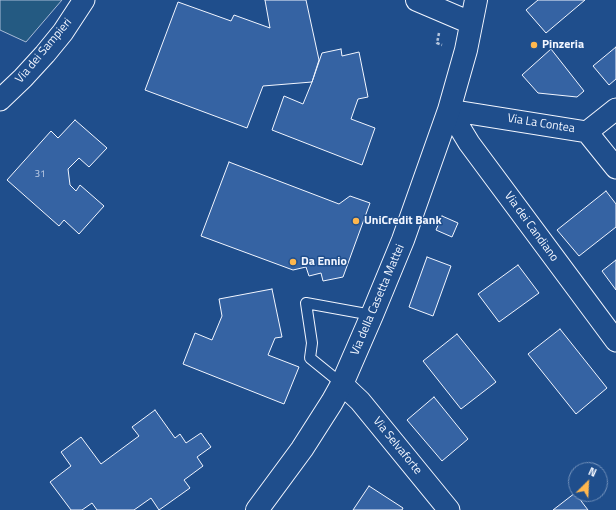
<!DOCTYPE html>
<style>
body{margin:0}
#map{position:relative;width:616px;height:510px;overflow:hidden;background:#1f4e8c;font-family:"Titillium Web",sans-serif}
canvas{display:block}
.north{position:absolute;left:568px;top:462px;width:40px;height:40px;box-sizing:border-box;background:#1f4e8c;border:1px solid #7391ba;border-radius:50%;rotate:24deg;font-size:11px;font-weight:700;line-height:16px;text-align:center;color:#f2f6ff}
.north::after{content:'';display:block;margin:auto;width:14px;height:18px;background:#ffb74d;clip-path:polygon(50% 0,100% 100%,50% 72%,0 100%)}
</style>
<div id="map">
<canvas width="616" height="510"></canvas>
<div class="north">N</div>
</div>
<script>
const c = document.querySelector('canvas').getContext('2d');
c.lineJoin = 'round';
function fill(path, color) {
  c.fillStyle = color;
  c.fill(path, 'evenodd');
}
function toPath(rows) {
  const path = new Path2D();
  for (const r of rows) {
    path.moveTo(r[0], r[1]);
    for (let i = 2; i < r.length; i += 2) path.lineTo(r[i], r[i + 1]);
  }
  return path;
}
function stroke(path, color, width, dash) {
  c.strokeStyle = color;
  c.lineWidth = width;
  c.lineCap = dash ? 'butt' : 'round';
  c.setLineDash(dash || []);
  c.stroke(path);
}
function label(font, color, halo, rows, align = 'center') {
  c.font = font + ' "Titillium Web",sans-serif';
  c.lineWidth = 3;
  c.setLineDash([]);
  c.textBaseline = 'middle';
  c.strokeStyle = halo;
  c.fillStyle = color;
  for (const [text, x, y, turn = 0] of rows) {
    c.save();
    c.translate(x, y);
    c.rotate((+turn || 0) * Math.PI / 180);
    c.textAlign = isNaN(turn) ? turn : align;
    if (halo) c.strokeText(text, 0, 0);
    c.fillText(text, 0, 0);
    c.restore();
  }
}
const green = toPath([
 [0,0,62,0,26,42,0,30,0,0]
]);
fill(green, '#245a82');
stroke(green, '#a8bbd7', 1);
const building = toPath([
 [265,0,306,0,319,60,312,82,263,86,247,128,145,90,178,2,231,21,234,15,270,28,265,0],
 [538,0,585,0,546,33,526,10,538,0],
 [616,47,616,79,609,85,593,66,616,47],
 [341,49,342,56,359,52,368,97,358,99,351,119,375,128,362,165,272,130,284,96,303,104,312,82,322,53,341,49],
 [551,49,584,91,577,97,538,93,522,75,551,49],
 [75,120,107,148,89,167,79,158,68,169,70,185,76,191,80,185,104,206,79,234,64,220,59,226,7,180,51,131,58,138,75,120],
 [229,162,339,204,350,196,370,203,343,277,323,281,321,273,309,276,306,267,293,270,201,236,229,162],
 [606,191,616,204,616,227,579,256,557,230,606,191],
 [442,216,458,223,452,237,436,230,442,216],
 [427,257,451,266,433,316,409,307,427,257],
 [616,260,616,290,602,271,616,260],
 [518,265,539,293,499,322,478,294,518,265],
 [272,289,282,337,275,338,268,355,299,367,284,404,183,364,195,333,212,340,222,316,219,299,272,289],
 [560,329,607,388,576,414,528,354,560,329],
 [457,334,496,382,461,409,423,361,457,334],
 [434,397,468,439,442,461,407,420,434,397],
 [155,410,175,438,180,434,186,443,201,433,211,447,197,457,203,466,184,480,190,488,159,510,151,498,134,510,97,510,92,503,82,510,71,510,50,482,71,466,61,452,81,437,101,464,139,436,132,427,155,410],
 [369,486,403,508,402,510,353,510,369,486],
 [575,493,588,510,553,510,575,493]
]);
fill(building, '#3563a3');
stroke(building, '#f2f6ff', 1);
const lane = toPath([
 [342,384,310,358,312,343,306,303,372,315]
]);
const street = toPath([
 [0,100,23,78,45,54,63,32,84,0],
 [449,110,469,143,616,341],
 [449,110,587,132,616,168],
 [587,132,616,109],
 [342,384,360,401,449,510]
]);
const secondary = toPath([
 [417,0,471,23],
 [257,510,302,449,332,402,342,384,372,315,403,240,449,110,466,50,476,0]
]);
stroke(lane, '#f2f6ff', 12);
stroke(street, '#f2f6ff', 23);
stroke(secondary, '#f2f6ff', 24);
stroke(toPath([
 [439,33,437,43,442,45]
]), '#b3c4dc', 2.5, [3, 2]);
stroke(lane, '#1f4e8c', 10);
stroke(street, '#1f4e8c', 21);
stroke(secondary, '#1f4e8c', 22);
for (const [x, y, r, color] of [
 [534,45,4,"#ffb74d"],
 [356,221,4,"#ffb74d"],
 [293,262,4,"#ffb74d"]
]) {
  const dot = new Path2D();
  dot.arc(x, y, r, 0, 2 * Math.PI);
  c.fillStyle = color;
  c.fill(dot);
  stroke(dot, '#1f4e8c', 1.5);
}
label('10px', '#c3d1e8', null, [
 ["31",40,175]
]);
label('bold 12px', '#f2f6ff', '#1f4e8c', [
 ["Pinzeria",542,45],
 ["UniCredit Bank",364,221],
 ["Da Ennio",301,262]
], 'left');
label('12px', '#f2f6ff', '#1f4e8c', [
 ["Via dei Sampieri",44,51,-50],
 ["Via La Contea",541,124,9],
 ["Via dei Candiano",531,227,54],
 ["Via della Casetta Mattei",378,300,-67],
 ["Via Selvaforte",397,446,51]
]);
</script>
